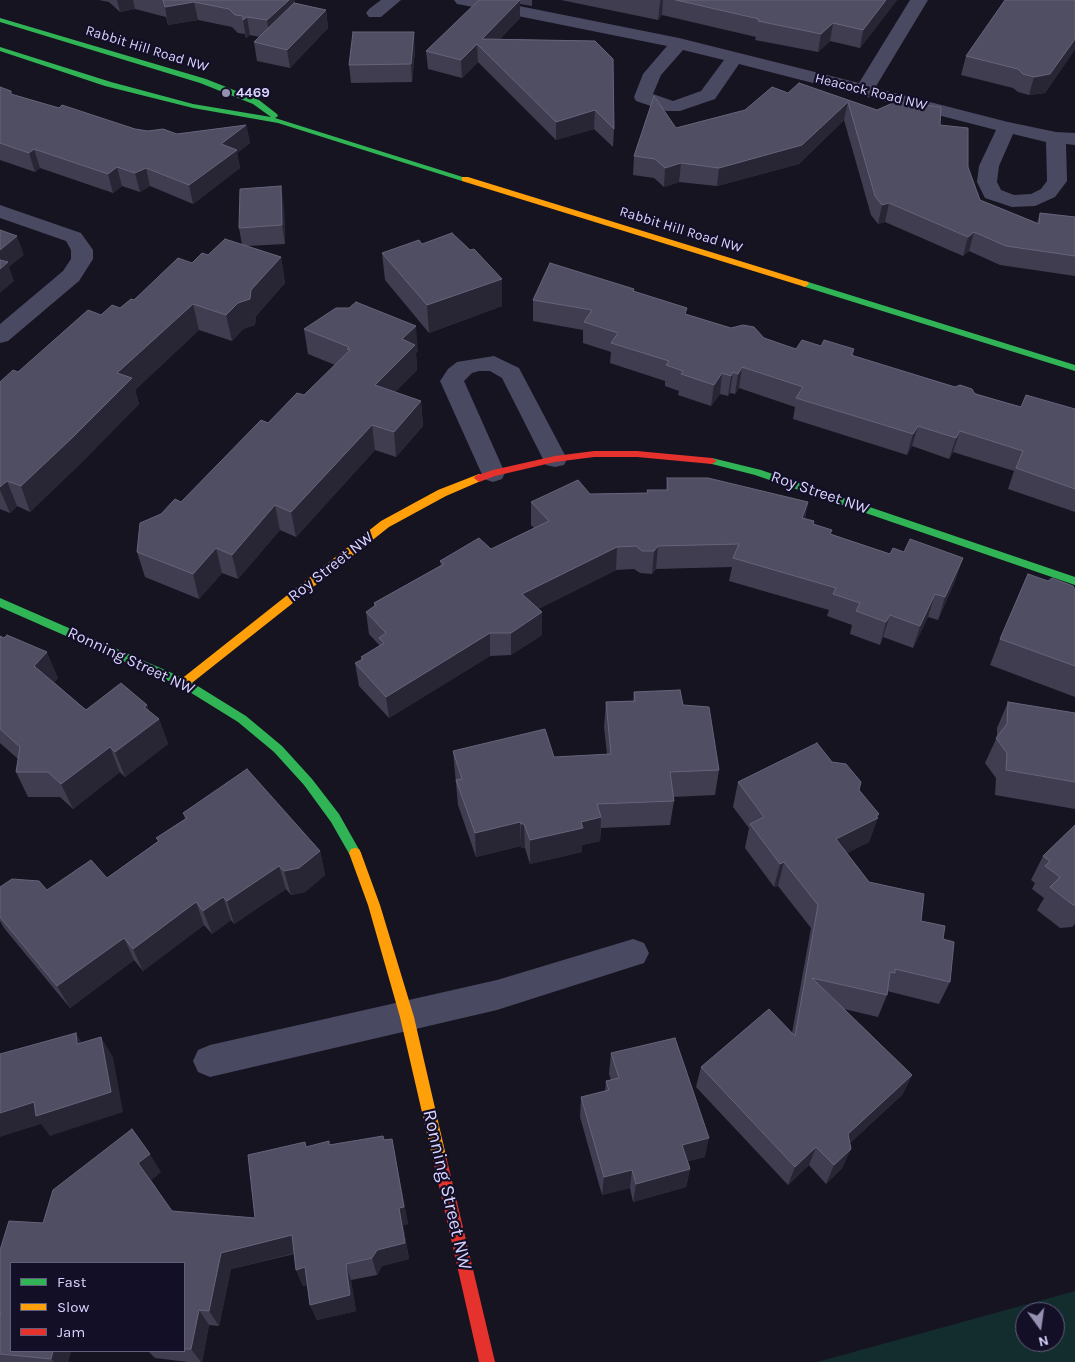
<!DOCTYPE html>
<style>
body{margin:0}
#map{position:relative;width:1075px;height:1362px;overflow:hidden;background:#161421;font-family:Karla,sans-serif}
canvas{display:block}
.legend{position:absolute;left:10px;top:1262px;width:175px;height:90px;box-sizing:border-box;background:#130f26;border:1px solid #625e7d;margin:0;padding:6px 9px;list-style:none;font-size:15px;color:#d9d4ff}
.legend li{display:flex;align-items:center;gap:10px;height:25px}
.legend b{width:25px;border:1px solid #625e7d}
.north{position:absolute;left:1015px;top:1302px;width:50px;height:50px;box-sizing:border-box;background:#130f26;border:1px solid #625e7d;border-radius:50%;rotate:166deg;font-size:14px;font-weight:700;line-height:20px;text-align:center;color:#d9d4ff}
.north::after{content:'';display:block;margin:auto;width:18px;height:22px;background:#9591b1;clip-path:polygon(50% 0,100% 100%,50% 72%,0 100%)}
</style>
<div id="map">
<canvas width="1075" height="1362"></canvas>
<ul class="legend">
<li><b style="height:6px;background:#30b455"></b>Fast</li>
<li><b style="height:6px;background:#ff9f0a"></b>Slow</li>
<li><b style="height:6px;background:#e5322d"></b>Jam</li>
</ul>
<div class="north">N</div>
</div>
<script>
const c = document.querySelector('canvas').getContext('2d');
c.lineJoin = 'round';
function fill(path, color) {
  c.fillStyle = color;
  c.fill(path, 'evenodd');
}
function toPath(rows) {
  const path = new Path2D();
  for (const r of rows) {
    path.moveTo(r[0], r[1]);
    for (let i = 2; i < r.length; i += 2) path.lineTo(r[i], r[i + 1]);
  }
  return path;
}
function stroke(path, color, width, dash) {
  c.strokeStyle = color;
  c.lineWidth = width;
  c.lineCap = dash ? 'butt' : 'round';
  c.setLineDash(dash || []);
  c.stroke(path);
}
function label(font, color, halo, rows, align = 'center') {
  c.font = font + ' Karla,sans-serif';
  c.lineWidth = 4.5;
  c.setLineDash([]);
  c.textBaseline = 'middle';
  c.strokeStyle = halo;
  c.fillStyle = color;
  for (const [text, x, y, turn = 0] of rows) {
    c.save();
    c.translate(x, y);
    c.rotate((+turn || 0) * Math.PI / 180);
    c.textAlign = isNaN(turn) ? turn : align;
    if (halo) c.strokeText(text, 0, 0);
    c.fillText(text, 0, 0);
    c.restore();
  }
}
fill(toPath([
 [1075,1291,1075,1362,817,1362],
 [1025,1312,1055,1312,1055,1342,1025,1342]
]), '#132c2d');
fill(toPath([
 [381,0,401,0,381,17,369,17,366,13,369,9,381,0],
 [454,0,489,0,679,38,859,83,910,0,928,0,875,88,1008,122,1056,132,1075,133,1075,145,1066,144,1067,181,1055,197,1035,206,1012,207,985,198,977,182,979,166,996,130,739,64,715,99,680,111,666,111,636,101,634,97,643,74,667,46,463,5,457,4,454,0],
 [683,50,724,60,701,91,673,101,653,94,661,75,683,50],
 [1013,134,1046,142,1047,181,1041,189,1031,194,1014,195,1001,190,997,182,999,166,1013,134],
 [0,205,81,233,93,250,93,259,79,281,8,341,0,343,0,324,63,271,71,259,71,250,66,241,0,218,0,205],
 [494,356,519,368,567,459,564,465,555,467,546,465,502,378,490,371,479,371,472,373,464,381,505,473,502,479,493,482,484,479,440,381,448,369,457,362,494,356],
 [633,939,644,943,649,953,644,963,497,1010,210,1077,198,1072,193,1061,198,1050,210,1045,497,980,633,939]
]), '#4a4962');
fill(toPath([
 [0,18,206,79,259,100,277,114,278,116,275,118,469,179,462,181,278,123,193,108,105,86,0,51,0,47,111,82,193,104,271,117,253,104,200,83,0,22,0,18],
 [805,281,1075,365,1075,371,802,286,802,282,805,281],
 [712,458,761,470,1075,577,1075,585,755,475,708,463,707,461,708,459,712,458],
 [0,598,188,680,246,716,282,746,312,779,339,814,361,853,359,857,355,858,351,857,331,822,304,785,274,752,238,722,180,686,0,607,0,598]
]), '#30b455');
fill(toPath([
 [462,177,468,177,808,282,809,284,805,287,802,286,462,181,462,177],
 [479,474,483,476,484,478,483,480,446,496,389,527,188,686,180,686,178,683,180,680,381,521,438,490,479,474],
 [355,848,359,849,361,853,380,905,414,1017,447,1160,445,1165,440,1167,435,1165,433,1160,400,1017,368,905,349,853,351,849,355,848]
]), '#ff9f0a');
fill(toPath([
 [594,451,637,451,712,458,717,461,712,464,637,457,594,457,555,462,495,476,479,482,474,478,475,476,493,470,555,456,594,451],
 [440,1153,445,1155,447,1160,495,1362,479,1362,433,1160,435,1155,440,1153]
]), '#e5322d');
fill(toPath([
 [99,0,295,0,295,3,326,10,328,28,290,68,257,61,254,42,260,37,250,35,246,38,245,34,238,33,232,27,198,20,168,25,166,17,135,9,120,12,109,2],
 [479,0,532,0,532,6,520,4,520,18,500,39,595,41,614,129,613,147,594,129,556,140,478,62,462,78,428,69,426,51],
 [561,0,897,0,860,48,830,41,818,52,755,40,756,37,662,15,658,20],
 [1075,0,1075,49,1045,93,1029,95,1018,92,1013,88,961,75,966,56],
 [415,50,412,82,351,83,349,65],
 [799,83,877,110,940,125,968,167,980,200,1037,223,1040,213,1075,217,1075,276,1000,265,969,251,963,256,885,222,878,224,871,215,844,120,799,164,717,186,679,182,664,187,654,178,633,175,634,156,676,128,745,110,788,93],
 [0,87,12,95,135,129,148,131,177,134,246,125,250,143,237,153,240,168,193,204,150,186,140,192,122,186,113,193,40,168,35,172,0,160],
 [284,205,285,244,247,246,281,257,285,283,256,316,255,325,243,329,232,341,199,330,135,390,139,404,81,463,30,512,17,506,10,513,0,509,0,382,18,372,101,315,120,308,192,263,208,255,242,245,239,228],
 [422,244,470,250,502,306,429,333,385,280,382,253],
 [634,289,634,291,686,314,796,349,821,346,854,349,853,356,1021,407,1075,409,1075,512,1008,489,1014,471,953,452,949,459,912,446,907,455,793,419,795,407,739,388,735,394,730,393,728,396,720,394,711,406,678,395,679,391,665,386,665,381,610,363,611,352,583,343,583,330,533,321,533,300],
 [304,329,418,351,416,353,417,370,395,392,421,401,423,426,396,457,375,450,296,537,280,530,238,579,222,573,199,599,145,577,137,552,161,514,181,502,268,423,304,395,335,365,308,354],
 [667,478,808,502,805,519,813,525,831,534,890,554,904,552,963,558,955,581,938,620,928,617,913,648,883,637,880,645,850,634,852,625,827,616,829,610,729,581,732,567,656,569,652,574,640,573,634,569,616,570,538,609,542,612,542,635,511,655,490,656,389,718,359,686,355,663,361,660,361,657,380,646,369,634,366,612,374,606,374,603,441,565,440,561,491,549,534,528,531,525,531,502,590,494,647,493,647,490,666,490],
 [1075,590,1075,697,990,665,1000,639],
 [0,636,58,678,54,682,86,710,147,705,149,711,159,719,168,744,125,777,120,772,73,809,60,797,28,797,16,772,18,759,0,743],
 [634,692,683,705,719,770,715,795,673,797,674,801,670,825,601,828,600,841,582,845,582,852,530,864,525,848,521,848,521,846,476,857,458,805,453,751,554,757,607,754,604,727,606,702,633,701],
 [1008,702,1075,713,1075,809,995,795,996,778,985,763,997,737,997,728],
 [832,762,859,790,879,814,869,842,847,853,869,882,921,921,943,939,950,982,939,1004,887,991,887,995,878,1017,844,1009,912,1075,902,1095,850,1143,851,1149,842,1168,826,1184,809,1165,788,1185,696,1087,701,1067,792,1033,811,928,778,886,774,887,745,848,749,828,733,807,738,782],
 [183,813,320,851,325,875,305,892,291,895,286,889,234,924,231,920,212,934,204,925,143,971,134,960,70,1008,4,928,0,921,0,887,47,890,107,878,158,841,156,838,185,819],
 [1075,825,1075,924,1072,927,1060,928,1037,910,1044,898,1032,889,1035,883,1031,880,1043,856],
 [611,1053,705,1157,688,1161,690,1169,686,1187,633,1202,630,1188,602,1195,580,1117,581,1097,605,1091,606,1081,611,1080,609,1074],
 [392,1139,408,1224,403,1225,409,1259,382,1266,377,1275,351,1280,356,1311,317,1320,310,1305,307,1285,303,1286,296,1270,294,1254,231,1269,219,1326,209,1325,202,1362,188,1362,155,1358,149,1352,139,1351,184,1351,184,1263,11,1351,71,1351,68,1362,0,1362,0,1250,43,1223,161,1172,151,1180,172,1211,255,1218,307,1147,329,1141,330,1145]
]), '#403d50');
fill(toPath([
 [117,0,133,0,135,9,120,12],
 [289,0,295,0,296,13,270,38,267,20],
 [520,0,520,18,486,53,482,39],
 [661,0,663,0,662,15,658,20,660,2],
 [886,0,897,0,860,48,863,30],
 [194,2,198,20,168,25,165,7],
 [326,10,328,28,290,68,287,50],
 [247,17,250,35,246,38,243,20],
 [833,23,830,41,818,52,821,34],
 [414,32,415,50,412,82,411,64],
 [1075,39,1075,49,1045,93,1029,95,1034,77],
 [477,44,478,62,462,78,461,60],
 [848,102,844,120,799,164,717,186,719,168],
 [595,110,594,129,556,140,556,122],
 [246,125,250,143,237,153,240,168,193,204,189,185,221,144],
 [34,149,40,168,35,172,29,153],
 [681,163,679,182,664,187,665,168],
 [117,167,122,186,113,193,108,174],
 [146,168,150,186,140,192,135,173],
 [281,186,284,205,285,244,282,225],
 [889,203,885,222,878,224,882,205],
 [974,232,969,251,963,256,968,237],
 [17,236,24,255,9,267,14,281,0,293,0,250],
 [281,257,285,283,256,316,255,325,243,329,232,341,226,315,251,290],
 [502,279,502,306,429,333,427,305],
 [193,304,199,330,135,390,139,404,81,463,30,512,21,486,117,373],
 [416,326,418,351,416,353,417,370,378,410,375,385,402,339],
 [742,367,739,388,735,394,738,374],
 [733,372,730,393,728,396,731,376],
 [722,373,720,394,711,406,714,385],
 [421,401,423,426,396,457,394,432],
 [372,425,375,450,296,537,291,512],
 [918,426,912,446,907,455,913,434],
 [960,431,953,452,949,459,956,438],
 [7,481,17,506,10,513,0,490,0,487],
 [808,502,804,526,802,518],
 [275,505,280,530,238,579,232,555],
 [658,546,656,569,652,574,654,551],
 [617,547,616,570,522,617,522,594],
 [216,548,222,573,199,599,193,574],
 [963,558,955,581,938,620,945,597],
 [935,594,928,617,913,648,920,626],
 [542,612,542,635,511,655,511,633],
 [890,615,883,637,880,645,886,622],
 [490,633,490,656,389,718,386,697],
 [47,652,58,678,46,691,34,666],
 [147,705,153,723,159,719,168,744,125,777,115,752,144,707],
 [110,747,120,772,73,809,61,784],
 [879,814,869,842,828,863,836,839],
 [601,817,600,841,582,845,582,852,530,864,530,840,581,822],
 [520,822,521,846,476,857,475,833],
 [521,824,524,824,525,848,521,848],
 [320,851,325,875,305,892,291,895,284,871],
 [784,862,778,886,774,887,780,864],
 [279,866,286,889,234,924,227,901],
 [223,897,231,920,212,934,203,911],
 [196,902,204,925,143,971,133,949],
 [124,938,134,960,70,1008,57,986],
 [76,1033,88,1054,77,1044],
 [101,1037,113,1057,123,1112,50,1136,41,1124,0,1137,0,1113],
 [912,1075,902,1095,839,1153,848,1134],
 [709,1138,705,1157,678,1164,682,1145],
 [392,1139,408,1224,403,1225,409,1259,382,1266,377,1275,372,1258,399,1208],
 [816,1147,809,1165,788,1185,795,1167],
 [851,1149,842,1168,826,1184,834,1165],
 [150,1154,161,1172,150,1181,138,1163],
 [690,1169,686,1187,633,1202,636,1184],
 [632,1170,630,1188,602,1195,604,1177],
 [292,1235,299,1252,231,1269,219,1326,209,1311,221,1253],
 [346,1264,351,1280,356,1311,317,1320,310,1305],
 [305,1267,312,1283,303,1286,296,1270],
 [199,1310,209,1325,202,1362,201,1362,191,1349],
 [53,1351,71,1351,68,1362,54,1362,51,1359]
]), '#282635');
const building = toPath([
 [163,0,289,0,267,20,247,17,243,20,243,16,235,15,229,9,194,2,165,7,163,0],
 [479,0,520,0,482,39,595,41,613,59,614,129,595,110,556,122,477,44,461,60,426,51,479,0],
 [676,0,886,0,863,30,833,23,821,34,758,21,759,19,676,0],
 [1005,0,1075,0,1075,39,1050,74,1034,77,1023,74,1018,69,966,56,1005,0],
 [294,3,326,10,287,50,254,42,294,3],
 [353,32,414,32,411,64,349,65,353,32],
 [799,83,877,110,895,102,941,107,940,125,968,128,968,167,980,200,1039,224,1040,213,1075,217,1075,256,1006,246,974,232,968,237,889,203,882,205,875,196,848,102,802,145,719,168,681,163,665,168,655,159,634,156,654,96,676,128,745,110,772,87,788,93,799,83],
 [0,87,11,91,11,94,59,108,62,105,135,129,148,131,163,129,177,134,246,125,221,144,237,150,189,185,146,168,135,173,117,167,108,174,34,149,29,153,0,143,0,87],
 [281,186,282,225,239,228,240,189,281,186],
 [0,230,17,236,0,250,0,230],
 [452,233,470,250,474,249,502,279,427,305,382,253,419,240,422,244,452,233],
 [225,239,281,257,251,290,250,299,238,303,226,315,193,304,117,373,132,378,73,437,21,486,7,481,0,487,0,382,13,370,18,372,88,310,101,315,112,305,120,308,131,299,134,300,178,258,192,263,202,253,208,255,225,239],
 [0,260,8,262,0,269,0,260],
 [550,263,634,289,633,291,687,308,685,314,731,328,743,325,754,327,764,338,796,349,802,340,821,346,824,340,854,349,851,355,955,387,960,385,972,389,975,394,1021,407,1026,395,1075,409,1075,489,1016,468,1023,451,960,431,956,438,918,426,913,434,796,398,803,387,742,367,738,374,733,372,731,376,722,373,714,385,681,374,683,371,666,365,669,361,611,343,618,333,584,322,592,310,533,300,550,263],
 [356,302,416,326,402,339,415,345,375,385,421,401,394,432,372,425,291,512,275,505,232,555,216,548,193,574,137,552,140,523,161,514,175,499,181,502,261,420,268,423,297,393,304,395,350,350,347,349,349,347,304,329,336,308,349,308,356,302],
 [667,478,708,478,808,502,802,518,814,521,813,524,832,530,830,534,890,554,893,548,904,552,910,539,963,558,945,597,935,594,920,626,890,615,886,622,856,611,860,603,833,594,836,588,733,558,739,544,658,546,654,551,642,551,636,546,617,547,522,594,542,612,511,633,490,633,386,697,355,663,363,659,361,657,384,643,379,638,386,633,366,612,376,605,374,603,444,564,440,561,479,538,491,549,549,521,531,502,578,480,590,494,648,493,647,490,668,490,667,478],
 [1028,574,1048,581,1052,578,1073,586,1075,590,1075,666,1000,639,1028,574],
 [7,635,47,652,34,666,86,710,121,683,147,705,144,707,159,719,115,752,110,747,61,784,48,772,16,772,20,747,0,729,0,636,4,638,7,635],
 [680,690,683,705,709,707,719,770,670,772,674,801,597,804,601,817,581,822,583,828,530,840,524,824,521,824,520,822,475,833,456,780,462,779,453,751,545,729,554,757,611,754,606,702,635,701,634,692,680,690],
 [1008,702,1075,713,1075,782,1006,770,1007,753,996,738,1007,724,1008,702],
 [817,743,832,762,846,764,861,782,859,790,879,814,876,816,878,818,836,839,869,882,924,894,921,921,945,926,943,939,954,942,950,982,895,969,895,973,890,972,887,995,812,978,912,1075,848,1134,851,1149,834,1165,816,1147,795,1167,701,1067,769,1009,795,1036,818,905,784,862,780,864,750,824,764,817,738,782,817,743],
 [247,769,320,851,299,868,284,871,279,866,227,901,223,897,203,911,196,902,133,949,124,938,57,986,0,917,0,887,12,879,39,881,47,890,91,860,107,878,159,841,156,838,187,818,183,813,247,769],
 [1075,825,1075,905,1073,905,1050,887,1060,877,1045,866,1050,861,1043,856,1075,825],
 [76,1033,77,1044,101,1037,111,1092,36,1116,34,1102,0,1113,0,1054,76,1033],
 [675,1038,709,1138,682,1145,690,1169,636,1184,632,1170,604,1177,581,1097,609,1090,606,1081,619,1078,611,1053,675,1038],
 [132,1129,150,1154,138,1163,172,1211,255,1218,248,1155,305,1142,306,1147,329,1141,329,1145,383,1136,384,1140,392,1139,404,1207,399,1208,405,1243,377,1250,372,1258,346,1264,350,1295,310,1305,305,1267,296,1270,292,1235,221,1253,209,1311,199,1310,191,1349,184,1349,184,1263,11,1263,11,1351,53,1351,51,1359,0,1354,0,1317,1,1313,0,1313,0,1250,9,1221,43,1223,53,1190,132,1129]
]);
fill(building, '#504e63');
stroke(building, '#66637b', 1);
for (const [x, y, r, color] of [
 [226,93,5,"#9591b1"]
]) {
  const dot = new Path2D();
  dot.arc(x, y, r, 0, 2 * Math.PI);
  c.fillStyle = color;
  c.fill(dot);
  stroke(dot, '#130f26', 2);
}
label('14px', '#d9d4ff', '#130f26', [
 ["Rabbit Hill Road NW",147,49,17],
 ["Heacock Road NW",871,92,14],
 ["Rabbit Hill Road NW",681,230,17]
]);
label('bold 14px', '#d9d4ff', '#130f26', [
 ["4469",236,93]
], 'left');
label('16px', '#d9d4ff', '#130f26', [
 ["Roy Street NW",820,493,19],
 ["Roy Street NW",331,567,-38],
 ["Ronning Street NW",131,661,25]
]);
label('19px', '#d9d4ff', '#130f26', [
 ["Ronning Street NW",447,1190,77]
]);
</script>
